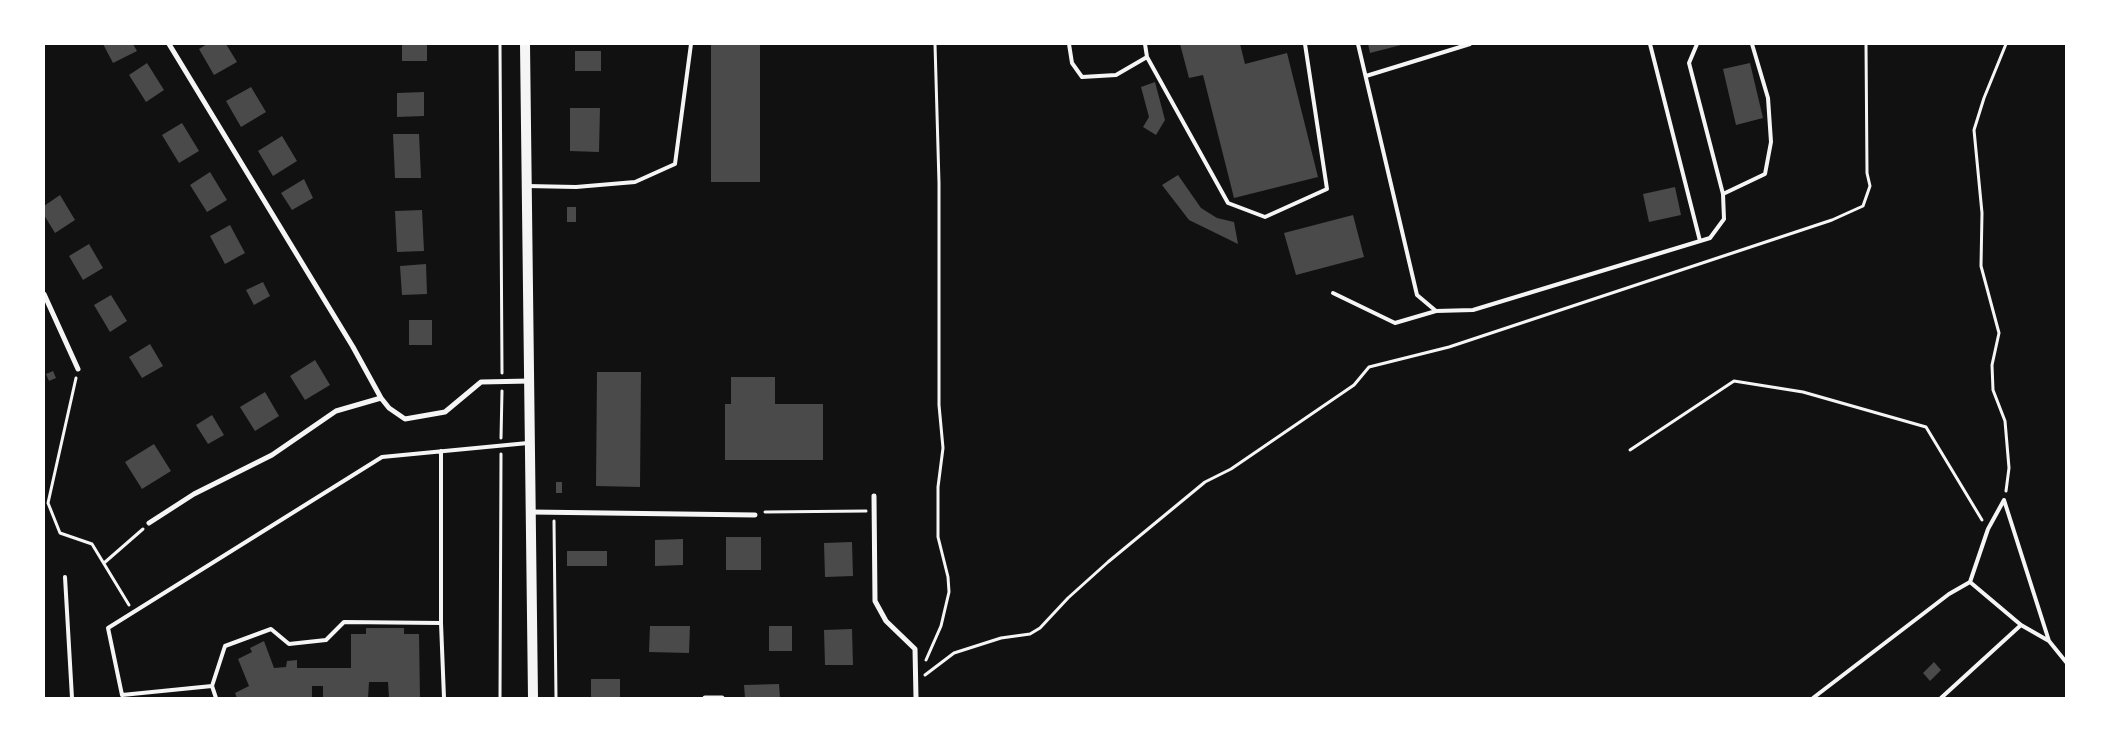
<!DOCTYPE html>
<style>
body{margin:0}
#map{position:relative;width:2110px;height:742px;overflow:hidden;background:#111;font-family:Lato,sans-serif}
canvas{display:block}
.frame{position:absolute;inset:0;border:45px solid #fff;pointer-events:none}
</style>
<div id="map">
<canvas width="2110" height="742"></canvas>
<div class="frame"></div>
</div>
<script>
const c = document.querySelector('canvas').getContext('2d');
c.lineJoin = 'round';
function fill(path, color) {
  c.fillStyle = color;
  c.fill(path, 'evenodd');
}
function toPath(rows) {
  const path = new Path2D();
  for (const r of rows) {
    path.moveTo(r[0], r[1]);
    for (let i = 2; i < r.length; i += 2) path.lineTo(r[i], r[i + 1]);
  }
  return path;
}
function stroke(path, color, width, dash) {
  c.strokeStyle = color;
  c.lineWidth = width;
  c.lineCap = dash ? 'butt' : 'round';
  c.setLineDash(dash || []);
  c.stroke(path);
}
fill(toPath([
 [103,44,133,44,137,51,113,63],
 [207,44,226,44,237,62,214,75,199,49],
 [402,44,427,44,427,61,402,61],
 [711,44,760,44,760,182,711,182],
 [1180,44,1240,44,1245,64,1287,53,1318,177,1234,198,1203,75,1189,78],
 [1368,44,1405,44,1370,53],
 [575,51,601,51,601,71,575,71],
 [147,63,164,90,146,102,129,75],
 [1750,63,1763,118,1736,125,1723,69],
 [1155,82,1165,120,1156,135,1143,127,1149,117,1141,87],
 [251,87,266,112,241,127,226,101],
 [424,92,424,116,397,117,397,93],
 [570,108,600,108,599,152,570,151],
 [182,123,199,151,179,163,162,135],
 [393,134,419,134,421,178,395,178],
 [282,136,297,161,273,176,258,151],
 [210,172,227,200,207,212,190,185],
 [1178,175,1201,208,1217,218,1234,222,1238,244,1189,220,1162,185],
 [304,179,313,198,292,210,281,193],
 [1675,187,1681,215,1649,222,1643,194],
 [60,195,75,220,55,233,44,215,44,206],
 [567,207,576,207,576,222,567,222],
 [422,210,424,251,397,252,395,211],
 [1353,215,1364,257,1296,275,1284,233],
 [230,225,245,253,225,264,210,236],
 [89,244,103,268,83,280,69,256],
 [426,264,427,294,402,295,400,266],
 [263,282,270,296,254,305,246,290],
 [111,295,127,321,110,332,94,305],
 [409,320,432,320,432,345,409,345],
 [150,344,163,366,142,378,129,357],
 [315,360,330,385,305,400,290,376],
 [53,371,56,378,49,381,46,374],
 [597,372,641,372,640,487,596,486],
 [731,377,775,377,775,404,823,404,823,460,725,460,725,404,731,404],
 [265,392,279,416,255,431,240,407],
 [212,415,224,435,208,444,196,425],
 [154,444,171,471,142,489,125,462],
 [556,482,562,482,562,493,556,493],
 [726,537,761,537,761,570,726,570],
 [683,539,683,565,655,566,655,540],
 [852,542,853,576,825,577,824,543],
 [567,551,607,551,607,566,567,566],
 [650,626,690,626,689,653,649,652],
 [769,626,792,626,792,651,769,651],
 [366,628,404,628,404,634,419,634,420,698,389,698,388,682,369,682,368,698,323,698,323,686,312,686,312,698,237,698,235,693,249,686,238,659,252,652,250,648,264,641,274,668,286,667,287,661,297,660,297,668,351,668,351,634,366,634],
 [852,629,853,665,825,665,824,630],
 [1934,662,1941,670,1930,681,1923,673],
 [591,679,620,679,620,698,591,698],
 [779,684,780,698,745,698,744,685]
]), '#4a4a4a');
stroke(toPath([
 [500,44,502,373],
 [76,378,48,503,60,533,92,544,129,605],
 [501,438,502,391],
 [1630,450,1734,381,1803,392,1926,427,1982,520],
 [2006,491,2009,468,2005,421,1993,390,1992,365,1999,333,1981,266,1982,213,1974,130,1984,98,2006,44],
 [765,512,866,511],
 [554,521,556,698],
 [104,563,143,529],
 [926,660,941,626,949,592,948,577,938,537,938,487,943,448,939,405,939,183,935,44],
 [925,675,954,653,1001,638,1030,634,1040,628,1068,598,1108,562,1205,482,1231,469,1354,385,1369,367,1449,347,1832,220,1863,206,1870,186,1867,173,1866,44],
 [500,698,501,454]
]), '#f5f5f5', 3);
stroke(toPath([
 [1069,44,1072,63,1082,77,1116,75,1147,57],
 [1145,44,1147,57,1228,203,1265,217,1327,189,1305,44],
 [1358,44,1417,295,1436,311,1473,310,1710,238,1724,219,1723,194,1689,63,1697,44],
 [1650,44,1700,241],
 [1366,76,1470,44],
 [527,186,576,187,635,182,675,164,691,44],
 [1723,194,1765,174,1771,142,1768,98,1752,44],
 [1333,293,1395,323,1436,311],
 [441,451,441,623,444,698],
 [2004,500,1988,529,1970,582,2021,625,2049,641,2066,662],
 [2004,500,2049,641],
 [65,577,72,698],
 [441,623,344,622,326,640,289,644,271,629,225,646,212,686,122,695,108,628,382,457,528,443],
 [212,686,216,698],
 [1813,698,1949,594,1970,582],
 [1941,698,2021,625]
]), '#f5f5f5', 4);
stroke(toPath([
 [169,44,353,347,381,398],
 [44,294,78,369],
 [874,496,875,601,886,621,915,649,916,698],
 [531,512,755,515],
 [149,523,194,494,272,455,336,411,381,398,389,408,405,419,445,412,481,382,530,381],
 [705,698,722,698]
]), '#f5f5f5', 5);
stroke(toPath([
 [525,44,533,698]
]), '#f5f5f5', 10);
</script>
